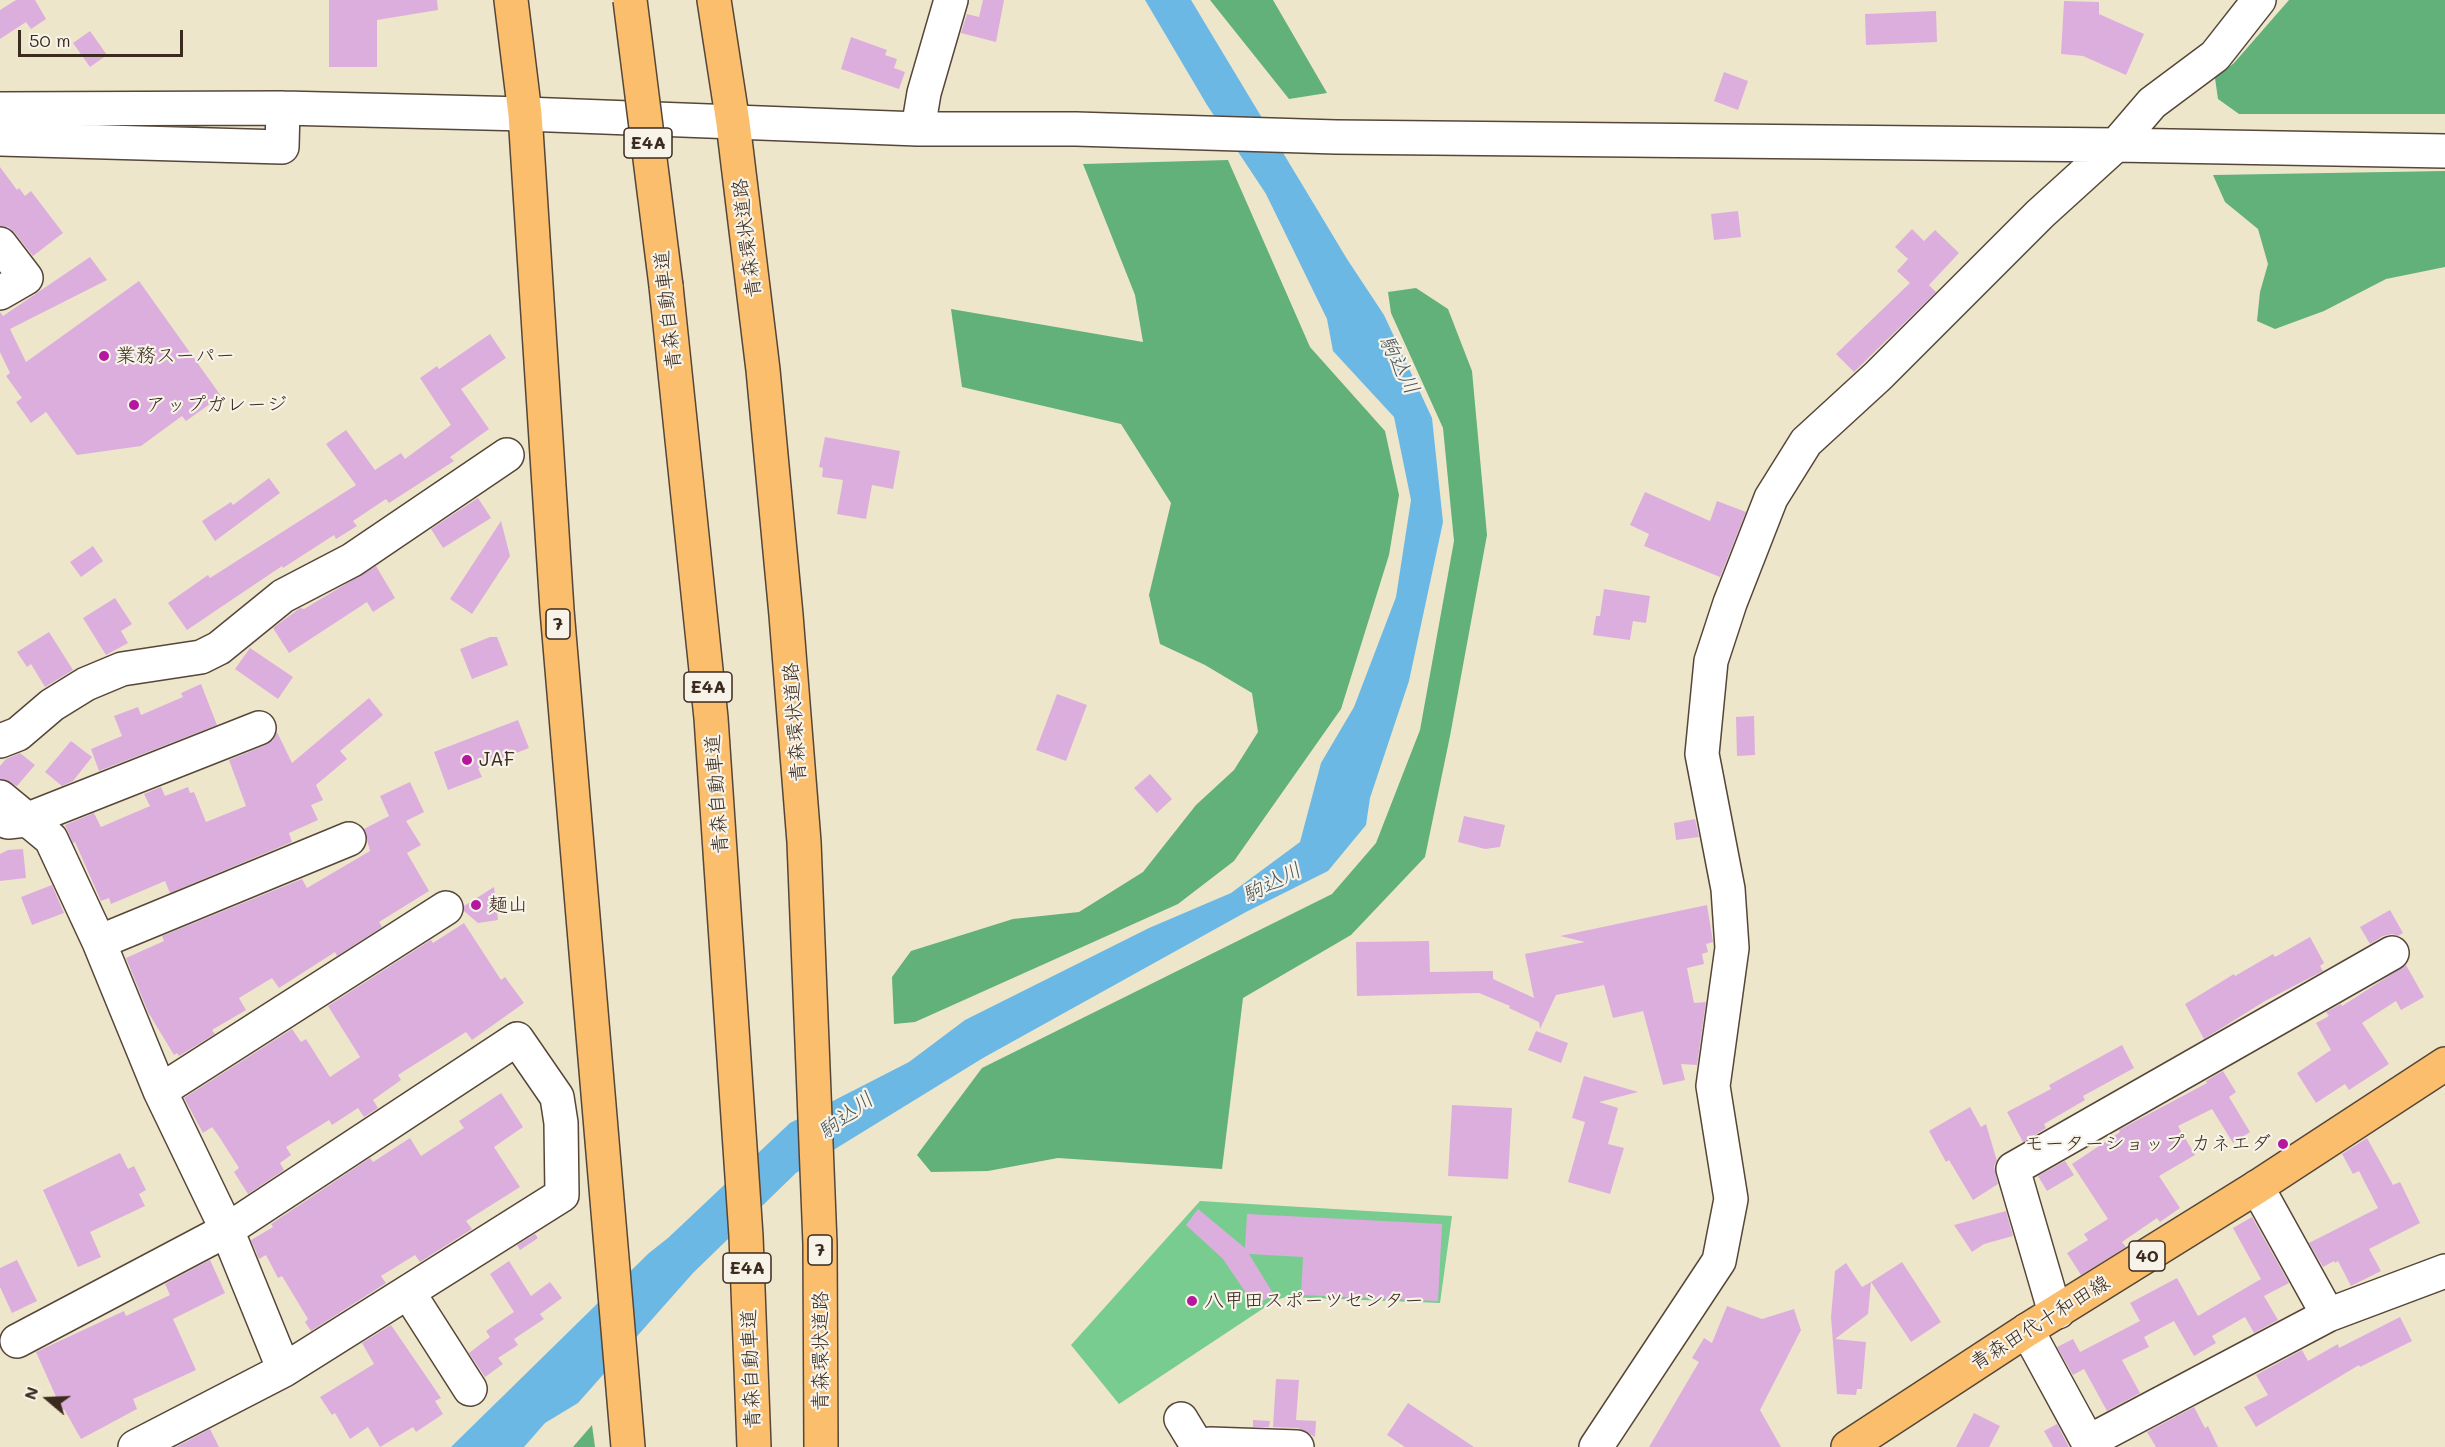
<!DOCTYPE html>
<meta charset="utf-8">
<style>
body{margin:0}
#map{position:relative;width:2445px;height:1447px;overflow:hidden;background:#eee6cb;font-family:Mali,sans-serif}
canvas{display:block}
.north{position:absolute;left:18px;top:1369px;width:60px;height:60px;-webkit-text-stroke:4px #f7f3e8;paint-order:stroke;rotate:289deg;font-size:16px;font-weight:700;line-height:24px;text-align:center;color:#3b2a1e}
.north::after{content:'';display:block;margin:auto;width:21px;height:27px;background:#3b2a1e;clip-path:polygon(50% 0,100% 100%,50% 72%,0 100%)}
.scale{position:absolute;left:18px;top:30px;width:165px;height:27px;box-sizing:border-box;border:3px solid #3b2a1e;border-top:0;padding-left:8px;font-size:18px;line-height:21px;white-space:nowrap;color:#3b2a1e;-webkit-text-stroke:4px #f7f3e8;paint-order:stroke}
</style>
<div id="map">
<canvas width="2445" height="1447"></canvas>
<div class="north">N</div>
<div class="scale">50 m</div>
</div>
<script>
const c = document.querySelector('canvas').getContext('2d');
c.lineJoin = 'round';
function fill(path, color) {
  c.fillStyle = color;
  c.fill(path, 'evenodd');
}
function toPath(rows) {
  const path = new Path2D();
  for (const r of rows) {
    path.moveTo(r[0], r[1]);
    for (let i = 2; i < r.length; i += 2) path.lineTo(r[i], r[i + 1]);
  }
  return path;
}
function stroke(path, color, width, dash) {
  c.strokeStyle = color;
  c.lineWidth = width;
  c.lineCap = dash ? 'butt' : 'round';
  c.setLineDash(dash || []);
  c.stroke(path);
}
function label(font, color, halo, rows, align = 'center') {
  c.font = font + ' Mali,"Klee One",sans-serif';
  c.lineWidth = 4.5;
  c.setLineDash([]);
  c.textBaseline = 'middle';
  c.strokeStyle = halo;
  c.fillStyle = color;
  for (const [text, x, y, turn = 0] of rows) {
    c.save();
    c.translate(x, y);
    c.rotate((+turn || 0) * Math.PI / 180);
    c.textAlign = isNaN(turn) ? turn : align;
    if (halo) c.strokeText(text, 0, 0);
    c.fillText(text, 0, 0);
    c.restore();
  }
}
fill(toPath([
 [1200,1201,1452,1216,1440,1303,1286,1297,1276,1300,1119,1404,1071,1345]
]), '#79cc8f');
fill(toPath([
 [1210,0,1273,0,1327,93,1289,99],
 [2289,0,2445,0,2445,114,2239,114,2218,99,2215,78,2234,63],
 [1228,160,1310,347,1385,431,1399,495,1389,555,1341,709,1234,861,1178,904,915,1022,894,1024,892,977,911,951,1013,919,1079,912,1143,872,1196,805,1234,770,1258,732,1252,693,1205,665,1160,644,1149,595,1171,503,1121,424,962,387,951,309,1143,342,1135,295,1083,164],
 [2445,171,2445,267,2386,279,2324,311,2275,329,2257,321,2260,292,2268,264,2258,229,2225,202,2213,175],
 [1416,288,1448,309,1472,371,1487,535,1450,736,1425,857,1351,935,1243,998,1222,1169,1058,1158,988,1171,931,1172,917,1155,982,1068,1332,894,1376,843,1420,730,1454,541,1443,428,1391,313,1388,292],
 [592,1425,595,1447,573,1447]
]), '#62b07a');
fill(toPath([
 [1145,0,1191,0,1347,259,1384,315,1432,418,1443,522,1409,681,1370,798,1366,825,1328,871,1246,912,983,1058,796,1173,693,1273,578,1403,545,1423,524,1447,451,1447,649,1253,668,1238,790,1123,909,1062,965,1020,1149,928,1231,893,1300,842,1321,763,1354,707,1396,597,1411,500,1394,417,1333,351,1327,319,1266,194,1207,105]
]), '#6bb8e5');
fill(toPath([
 [16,0,35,0,46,19,31,29,26,22,0,39,0,10],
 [329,0,437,0,438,10,377,20,377,67,329,67],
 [983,0,1004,0,996,42,961,33,967,14,979,17],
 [2064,1,2099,2,2099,14,2144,34,2126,75,2083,56,2061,54],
 [1936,11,1937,42,1866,45,1865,14],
 [90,31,107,55,90,67,73,43],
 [851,37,887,50,885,55,897,59,894,68,905,72,899,89,841,69],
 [1724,72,1748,81,1738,110,1714,101],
 [0,167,17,190,19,188,25,196,31,191,63,233,33,256,14,232,8,227,0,226],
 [1738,211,1741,237,1714,240,1711,214],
 [1912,229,1924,241,1935,230,1959,253,1929,285,1936,292,1854,372,1836,354,1910,283,1897,271,1908,259,1895,247],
 [90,257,107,280,10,329,26,362,139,281,221,396,186,421,182,416,141,446,77,455,46,412,31,423,16,402,22,398,6,376,10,373,0,352,0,312,3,316],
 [490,334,506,358,461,389,489,429,450,457,454,461,389,503,386,499,353,521,357,526,336,539,334,535,283,568,282,566,187,630,168,603,208,575,210,578,356,485,326,444,346,430,375,470,401,453,405,459,451,425,420,378,437,366,439,369],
 [825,437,900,451,893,489,872,485,866,519,837,514,843,480,822,477,823,468,819,467],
 [269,478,280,493,215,541,202,521,231,502,233,505],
 [1645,492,1710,521,1717,501,1746,512,1720,577,1644,546,1649,534,1630,525],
 [478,498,491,518,443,548,431,529],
 [501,521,510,556,472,614,450,599],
 [93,546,103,561,81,577,70,562],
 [376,566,395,598,373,612,367,602,289,653,273,628,300,608,304,609],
 [1604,589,1650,596,1646,623,1633,621,1630,640,1593,635,1596,616,1600,616],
 [115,598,132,624,121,631,128,643,106,655,83,618],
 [49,632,73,670,45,687,31,664,27,667,17,652],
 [490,637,497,637,508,665,472,679,460,649],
 [250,648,293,677,278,699,235,669],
 [201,684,217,725,99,771,91,749,122,736,114,716,138,707,141,715,183,697,181,693],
 [1057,694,1087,705,1066,761,1036,750],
 [369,698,383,715,340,751,347,759,316,785,323,800,311,805,318,820,289,833,292,842,170,893,165,881,111,904,109,898,101,901,75,842,73,843,65,825,94,813,101,827,150,806,144,794,161,787,165,796,188,787,190,793,194,792,206,822,246,806,229,760,266,745,273,740,277,732,292,763],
 [1754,716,1755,755,1737,756,1736,717],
 [518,720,529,748,478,768,482,777,448,790,434,752],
 [71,741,92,757,73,781,62,786,45,772],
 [20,753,35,765,17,786,0,779,0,766,6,759],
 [1150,774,1172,799,1157,813,1134,788],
 [410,782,424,812,406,821,421,845,407,853,429,891,379,922,382,927,337,956,335,952,279,988,272,978,239,998,246,1010,212,1030,215,1034,179,1056,177,1053,174,1055,148,1012,126,958,164,941,162,936,302,879,307,888,370,851,364,829,389,816,380,796],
 [1464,816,1505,825,1500,847,1485,849,1458,842],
 [1695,819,1699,837,1676,840,1674,823],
 [23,849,26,878,0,881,0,854,8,850],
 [52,885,64,913,32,925,21,897],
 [494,887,498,920,478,923,464,911,464,906],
 [1707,905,1713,942,1706,944,1708,952,1702,954,1704,964,1687,968,1694,1003,1706,1002,1697,1065,1681,1064,1685,1080,1663,1085,1643,1011,1613,1018,1604,985,1556,995,1540,1029,1539,1022,1509,1008,1510,1006,1479,993,1357,996,1356,942,1429,941,1430,972,1493,971,1493,979,1534,998,1525,954,1585,942,1560,936],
 [2390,910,2403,933,2398,936,2392,934,2383,936,2370,944,2360,927],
 [464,923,501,980,505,977,524,1003,472,1040,466,1032,398,1075,401,1080,373,1100,378,1108,364,1117,358,1108,332,1125,329,1120,286,1147,291,1155,280,1163,284,1170,248,1194,234,1172,239,1168,218,1135,212,1127,203,1133,184,1098,292,1029,301,1042,306,1039,330,1077,360,1057,328,1006,431,940,433,943],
 [2310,937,2324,963,2320,966,2323,971,2265,1001,2204,1039,2185,1004,2234,974,2235,976,2273,954,2275,957],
 [2406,965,2424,997,2401,1010,2396,1001,2362,1023,2389,1064,2349,1090,2345,1084,2316,1103,2297,1073,2331,1050,2316,1023,2329,1016,2326,1012,2341,1004,2342,1006],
 [1536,1031,1568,1043,1561,1063,1528,1050],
 [2122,1045,2134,1068,2083,1096,2085,1100,2044,1124,2046,1128,2023,1142,2007,1112,2051,1089,2049,1085],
 [2223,1071,2236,1092,2229,1097,2250,1132,2233,1143,2212,1109,2178,1126,2195,1155,2159,1176,2180,1208,2160,1222,2157,1218,2122,1242,2126,1247,2081,1275,2067,1253,2088,1240,2084,1234,2108,1219,2072,1164,2120,1132,2119,1130,2207,1083,2206,1081],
 [1584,1076,1638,1092,1599,1102,1618,1108,1608,1144,1624,1148,1610,1194,1568,1182,1585,1122,1572,1118],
 [501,1093,523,1127,494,1147,520,1187,466,1221,472,1229,420,1262,415,1255,381,1276,386,1283,311,1331,305,1322,308,1319,282,1276,278,1278,266,1255,259,1259,251,1240,273,1227,271,1224,370,1158,373,1162,410,1138,421,1156,464,1128,459,1121],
 [1452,1105,1512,1108,1508,1179,1448,1176],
 [1970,1107,1981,1127,1986,1124,1997,1161,1994,1166,1998,1184,1973,1200,1949,1160,1946,1162,1929,1131],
 [2367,1138,2393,1185,2400,1182,2420,1223,2369,1249,2381,1271,2351,1286,2338,1261,2335,1263,2334,1261,2323,1267,2309,1243,2378,1208,2359,1171,2353,1174,2342,1154],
 [120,1153,128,1169,134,1166,146,1190,139,1194,145,1206,90,1232,101,1257,78,1267,43,1190],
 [2065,1161,2074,1175,2047,1191,2038,1176],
 [1198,1209,1245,1248,1247,1214,1442,1224,1438,1301,1301,1295,1303,1257,1249,1254,1274,1295,1254,1305,1223,1259,1186,1225],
 [2006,1211,2013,1236,1984,1244,1972,1252,1954,1225],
 [2252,1217,2289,1283,2264,1296,2278,1320,2254,1333,2245,1317,2212,1336,2216,1343,2194,1356,2174,1321,2144,1337,2149,1347,2122,1360,2140,1393,2107,1411,2084,1369,2073,1375,2057,1347,2073,1339,2080,1352,2140,1321,2130,1303,2177,1278,2198,1316,2261,1279,2233,1228],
 [535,1234,538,1238,520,1250,517,1245],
 [17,1260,37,1301,12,1313,0,1287,0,1268],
 [210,1260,225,1293,173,1319,196,1370,133,1399,137,1409,81,1439,64,1409,62,1410,36,1352,124,1311,126,1316,170,1295,165,1284],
 [509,1261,531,1296,550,1282,562,1298,540,1314,544,1319,514,1339,518,1345,498,1358,503,1364,485,1377,469,1353,490,1337,486,1331,514,1312,490,1274],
 [1902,1262,1941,1322,1911,1342,1871,1282],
 [1846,1263,1862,1287,1871,1282,1868,1314,1835,1339,1866,1342,1862,1389,1857,1389,1856,1395,1837,1394,1831,1317,1835,1271],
 [1727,1306,1762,1319,1794,1309,1801,1330,1760,1410,1781,1447,1649,1447,1699,1362,1692,1358,1704,1338,1712,1343],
 [2400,1317,2412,1341,2360,1367,2359,1365,2256,1427,2244,1407,2268,1395,2256,1375,2302,1350,2308,1361,2338,1344,2339,1348],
 [391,1325,441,1398,435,1401,443,1414,416,1432,413,1427,380,1447,368,1427,350,1439,335,1413,332,1415,320,1397,374,1364,362,1343],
 [1276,1379,1299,1380,1296,1420,1316,1421,1315,1437,1298,1428,1273,1427],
 [1408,1403,1474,1447,1405,1447,1387,1435],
 [2194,1407,2205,1428,2208,1426,2218,1447,2156,1447,2147,1432],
 [1974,1413,2000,1426,1989,1447,1956,1447],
 [1253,1420,1270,1421,1269,1427,1253,1427],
 [2057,1424,2069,1447,2053,1447,2044,1431],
 [210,1429,219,1447,176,1447]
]), '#dcaede');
const minor = toPath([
 [0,109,283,108,525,114,918,129,1076,129,1336,137,2116,145,2445,151],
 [918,129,924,93,951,0],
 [0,139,282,147,283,108],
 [0,244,26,278,0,293],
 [0,741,18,734,52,705,86,684,122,669,201,657,219,648,283,596,352,560,507,455],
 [0,797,51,839,99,942,160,1091,227,1230,284,1370,562,1195,561,1123,557,1097,517,1039,227,1230,17,1341],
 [8,822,26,820,259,728],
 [99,942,349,839],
 [160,1091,446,908],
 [2257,1187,2328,1315],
 [408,1292,470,1389],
 [2058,1312,2051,1299,2013,1169,2392,953],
 [2027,1330,2088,1442,2328,1315,2445,1271],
 [1181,1419,1198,1447],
 [1198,1446,1210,1444,1297,1447],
 [135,1447,284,1370],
 [1596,1447,1719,1261,1731,1199,1713,1086,1732,948,1728,889,1702,754,1711,661,1730,603,1771,498,1806,442,1878,376,2040,214,2116,145,2152,103,2215,56,2259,0]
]);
const major = toPath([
 [1848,1447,2027,1330,2257,1187,2445,1064]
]);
const highway = toPath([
 [511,0,525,114,557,610,628,1447],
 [714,0,733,123,763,370,786,615,804,842,820,1244,821,1447],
 [666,286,711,718,746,1236,754,1447]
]);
stroke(minor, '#564638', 36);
stroke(major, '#564638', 36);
stroke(highway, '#564638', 36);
stroke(minor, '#fff', 33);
stroke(major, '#fabe6d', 33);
stroke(highway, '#fabe6d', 33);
const highwayBridge = toPath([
 [630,0,666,286]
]);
stroke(highwayBridge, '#564638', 36, []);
stroke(highwayBridge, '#fabe6d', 33);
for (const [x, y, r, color] of [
 [104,356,6,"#b5179e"],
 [134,405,6,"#b5179e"],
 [467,760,6,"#b5179e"],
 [476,905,6,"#b5179e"],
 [2283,1144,6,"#b5179e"],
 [1192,1301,6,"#b5179e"]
]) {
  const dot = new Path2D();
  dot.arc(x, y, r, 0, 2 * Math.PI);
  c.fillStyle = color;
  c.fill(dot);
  stroke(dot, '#f7f3e8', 2);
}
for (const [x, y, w] of [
 [648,143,48],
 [558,624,24],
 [708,687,48],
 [820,1250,24],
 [2147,1256,36],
 [747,1268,48]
]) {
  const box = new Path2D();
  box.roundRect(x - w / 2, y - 15, w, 30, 4.5);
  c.fillStyle = '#f7f3e8';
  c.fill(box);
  stroke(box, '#3b2a1e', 1.5);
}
label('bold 18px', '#3b2a1e', null, [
 ["E4A",648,143],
 ["7",558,624],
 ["E4A",708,687],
 ["7",820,1250],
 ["40",2147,1256],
 ["E4A",747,1268]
]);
label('20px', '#3b2a1e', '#f7f3e8', [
 ["青森環状道路",747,238,-97],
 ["青森自動車道",668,310,-96],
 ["青森環状道路",795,722,-94],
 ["青森自動車道",717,794,-94],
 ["青森田代十和田線",2040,1323,-32],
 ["青森環状道路",821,1351,-90],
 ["青森自動車道",751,1369,-92]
]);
label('20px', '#3b2a1e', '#f7f3e8', [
 ["業務スーパー",116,356],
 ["アップガレージ",146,405],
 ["JAF",479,760],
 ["麺山",488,905],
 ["モーターショップ カネエダ",2271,1144,"right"],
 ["八甲田スポーツセンター",1204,1301]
], 'left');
label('italic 21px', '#49555a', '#f7f3e8', [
 ["駒込川",1399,365,63],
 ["駒込川",1272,883,-27],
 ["駒込川",846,1116,-37]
]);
</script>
